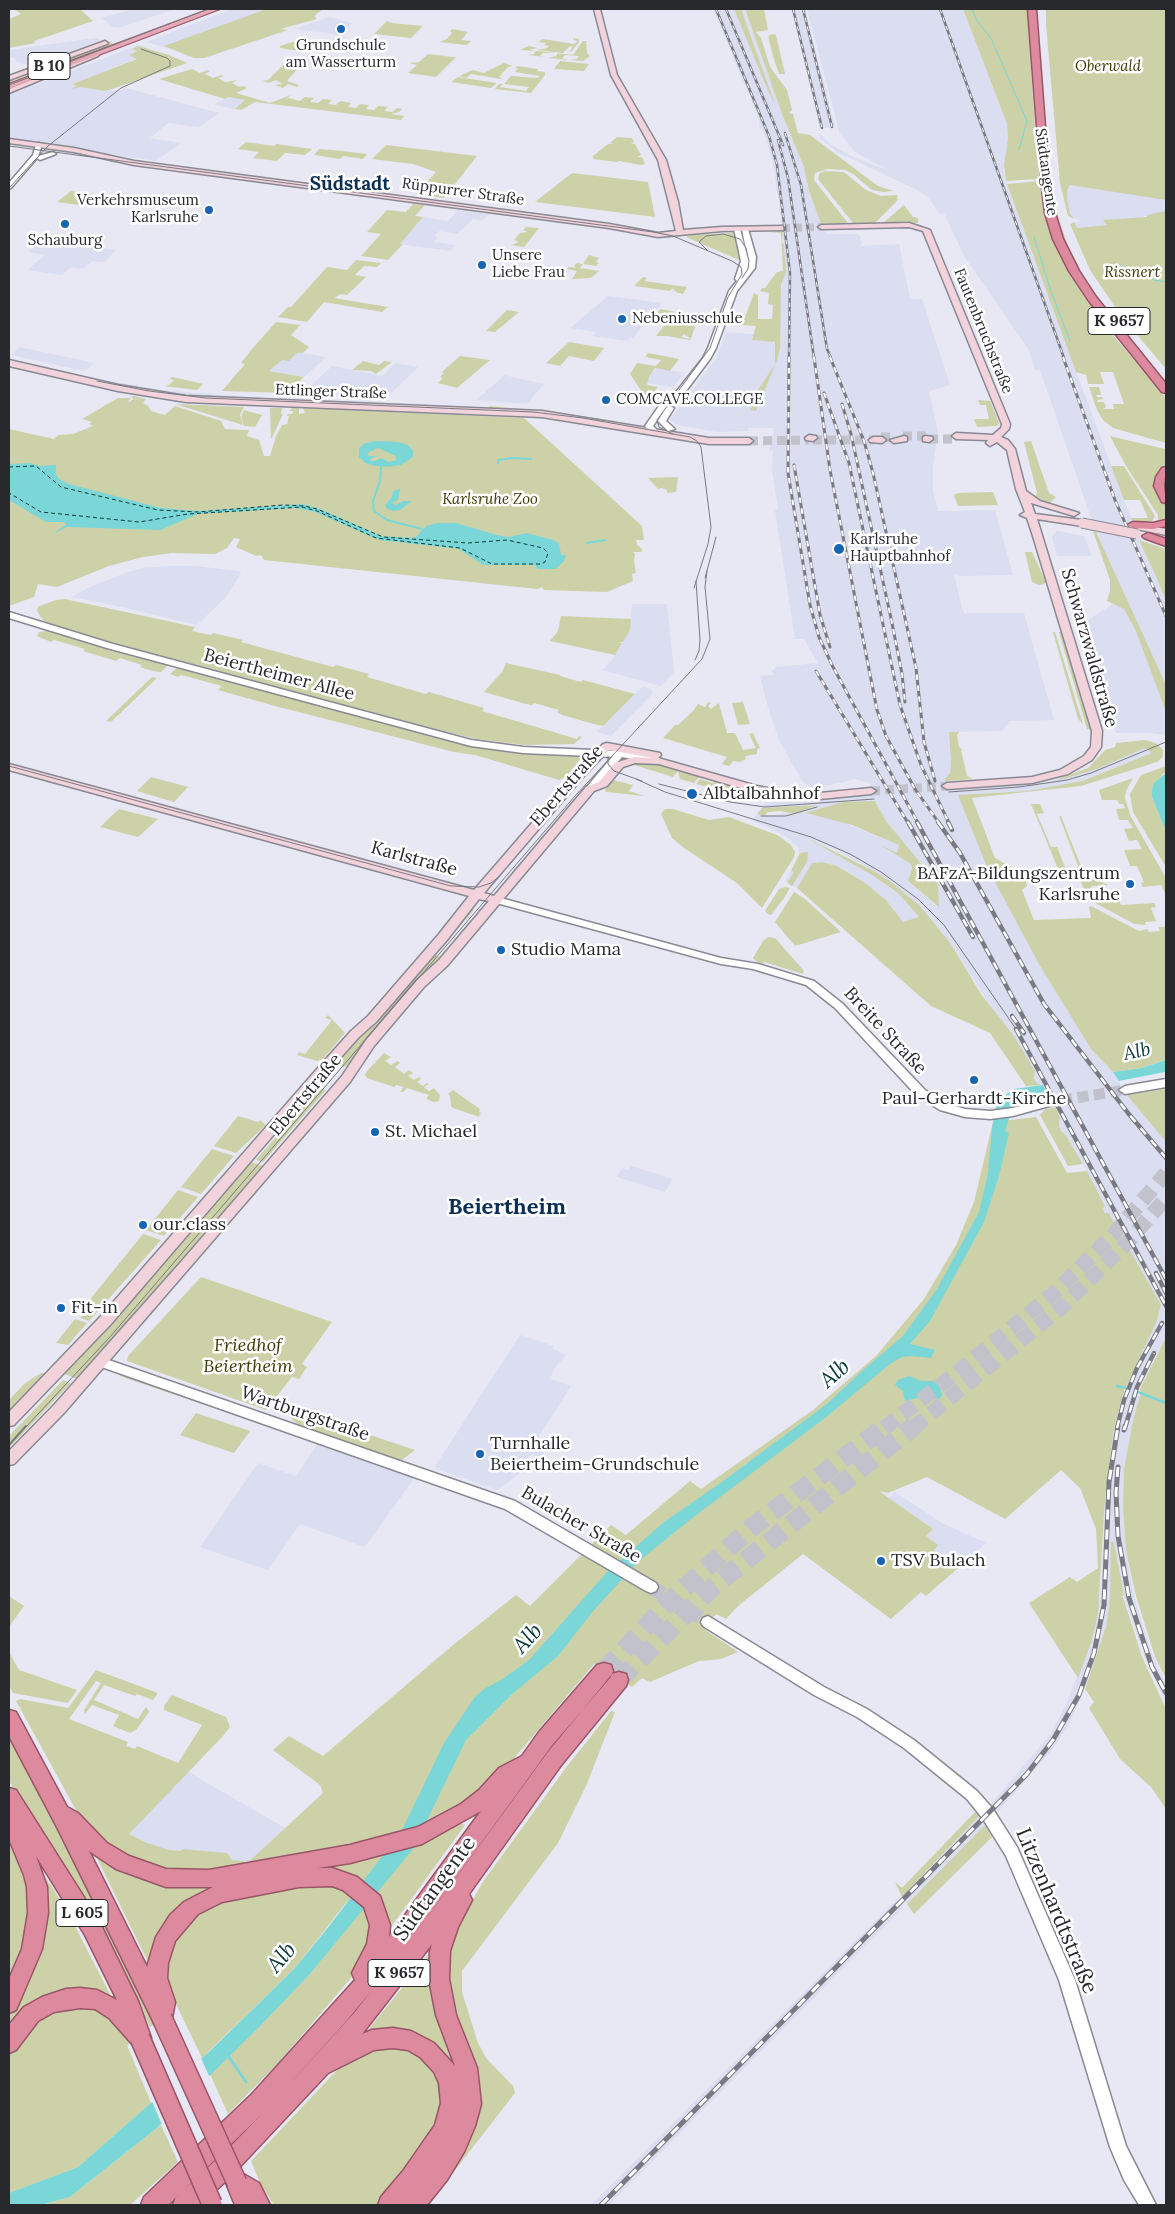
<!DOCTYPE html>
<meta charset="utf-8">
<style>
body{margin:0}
#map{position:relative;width:1175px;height:2214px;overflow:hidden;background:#e7e8f4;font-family:Lora,serif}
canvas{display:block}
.frame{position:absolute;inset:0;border:10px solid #28292d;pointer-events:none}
</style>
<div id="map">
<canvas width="1175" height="2214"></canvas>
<div class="frame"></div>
</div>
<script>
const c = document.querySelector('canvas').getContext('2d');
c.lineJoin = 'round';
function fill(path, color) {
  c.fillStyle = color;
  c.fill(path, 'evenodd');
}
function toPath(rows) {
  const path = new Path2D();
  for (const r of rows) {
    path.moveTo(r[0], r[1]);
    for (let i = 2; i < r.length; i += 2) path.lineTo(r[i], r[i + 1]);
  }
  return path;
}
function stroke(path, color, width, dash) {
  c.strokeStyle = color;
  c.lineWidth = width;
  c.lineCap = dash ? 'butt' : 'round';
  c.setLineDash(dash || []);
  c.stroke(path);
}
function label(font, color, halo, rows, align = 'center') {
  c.font = font + ' Lora,serif';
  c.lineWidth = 5;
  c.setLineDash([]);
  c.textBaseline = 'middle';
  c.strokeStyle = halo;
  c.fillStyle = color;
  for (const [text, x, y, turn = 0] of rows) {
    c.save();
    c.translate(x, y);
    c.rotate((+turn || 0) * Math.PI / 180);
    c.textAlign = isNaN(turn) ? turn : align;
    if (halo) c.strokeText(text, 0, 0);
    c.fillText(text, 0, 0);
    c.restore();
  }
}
fill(toPath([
 [133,9,175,9,118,28,112,27,102,18],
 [232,9,282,9,174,50,146,42],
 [713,9,734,9,775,104,741,9,745,9,782,114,804,167,809,191,823,230,827,234,858,234,861,238,860,239,862,244,859,246,899,244,910,299,922,299,950,385,929,391,938,432,933,465,933,491,938,511,995,510,1013,575,958,576,954,574,962,608,965,615,966,613,1024,613,1054,720,1010,721,1002,731,949,732,951,763,950,774,945,779,949,790,1047,782,1096,769,1145,748,1153,753,1070,785,1028,791,959,795,1040,966,1091,1049,1113,1072,1127,1095,1166,1142,1166,1337,1151,1364,1137,1395,1140,1396,1124,1469,1123,1508,1126,1551,1134,1596,1151,1652,1166,1685,1166,1703,1145,1657,1124,1596,1120,1577,1110,1597,1106,1627,1101,1649,1069,1725,1052,1750,997,1813,990,1805,1049,1736,1066,1704,1091,1643,1101,1588,1105,1498,1114,1428,1124,1391,1157,1321,1161,1305,1109,1213,1106,1213,1103,1208,1105,1205,1087,1171,1065,1134,1061,1131,1059,1126,1060,1118,1042,1084,1037,1083,1034,1078,1035,1071,1014,1036,999,1019,951,944,929,916,904,892,874,871,834,849,804,837,872,875,898,893,919,917,903,922,886,900,857,877,837,866,822,862,812,863,797,888,787,883,785,881,800,856,798,847,787,837,752,820,757,814,770,816,789,812,794,814,818,805,762,808,765,803,873,794,869,783,855,779,817,788,810,787,802,781,779,740,767,704,760,676,773,675,772,670,775,670,775,667,818,663,804,639,795,639,775,510,778,509,772,469,773,451,770,451,770,448,774,428,748,428,748,431,717,432,677,425,670,420,716,358,726,332,776,336,775,363,780,344,780,304,784,266,783,232,773,163,763,130,759,127,760,123,757,114],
 [875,801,886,821,938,884,938,907,908,882,912,869,911,864,898,853,899,845,834,819,807,814],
 [792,9,805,9,835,127,820,128],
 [807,9,963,9,1007,124,1008,139,1004,174,1009,191,1124,500,1166,600,1166,685,1149,651,1166,696,1166,735,1151,733,1116,733,1085,631,1082,631,1080,625,1113,604,1128,604,1097,535,1040,370,1035,370,1029,350,964,256,944,213,940,214,927,196,917,190,837,152,820,138,819,135,821,135,830,144,851,156,890,171,855,152,840,134],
 [330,17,352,23,342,35,294,29],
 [95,38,100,40,30,66,15,61,17,60,9,56,9,50],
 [138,45,146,47,130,55,137,58,73,84,106,91,130,89,219,113,199,127,168,123,150,138,181,143,156,161,9,138,9,95],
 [229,97,245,100,235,109,214,105],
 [1070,185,1165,199,1166,211,1108,225,1077,228,1074,222,1080,222,1070,214,1067,198,1067,190],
 [458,210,489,214,482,221,473,219,457,234,439,231,435,236,438,237,434,242,456,245,450,251,400,244,423,217,448,221],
 [43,239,117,250,104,262,93,261,83,269,71,267,62,275,27,270,45,255,29,252],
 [608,296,662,303,633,338,630,338,627,341,593,336,596,332,570,328],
 [20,347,94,363,85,371,11,355],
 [297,352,326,357,304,377,269,371,276,363],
 [395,363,418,367,387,397,307,393,306,390,332,366,382,376],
 [656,368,685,373,673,387,647,383,649,377],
 [505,375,512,377,544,384,527,404,476,400],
 [99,379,161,390,285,400,188,397,95,382],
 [1057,531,1084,536,1092,556,1057,556,1052,537],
 [169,566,195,566,239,571,241,573,226,597,197,625,113,605,71,597,88,588,125,573,143,568],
 [632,604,667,604,674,672,661,686,602,670,612,660,630,630],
 [643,686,651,689,653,693,611,736,597,732],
 [631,1166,638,1168,673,1179,665,1192,617,1177,622,1168,628,1170],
 [520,1335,554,1346,552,1348,566,1355,553,1370,551,1379,571,1386,534,1444,546,1455,539,1459,533,1454,516,1466,522,1472,497,1490,434,1468],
 [318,1443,415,1477,365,1547,300,1524,268,1570,200,1547,258,1463,296,1476],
 [895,1492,942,1523,986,1543,958,1568,933,1550,926,1536,933,1529,889,1498],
 [188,1771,207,1783,285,1828,243,1867,122,1841],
 [979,1816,985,1825,907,1904,902,1897],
 [897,1899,903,1908,609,2205,591,2205]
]), '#dbddf0');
fill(toPath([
 [14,9,80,9,93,21,40,39,34,41,35,43,9,48,9,19,21,14],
 [267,9,323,9,314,16,317,19,280,29,288,30,204,58,194,58,164,46],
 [734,9,741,9,775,104,769,93],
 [745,9,764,9,768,30,756,32,761,38,770,67,787,90,792,110,789,113,793,114,798,133,810,135,878,186,894,191,884,192,872,190,853,174,845,170,828,169,815,173,814,180,848,223,821,224,809,191,804,167,782,114],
 [963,9,1027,9,1035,128,1034,141,1037,148,1039,179,1006,181,1004,165,1008,139,1007,124],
 [1046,9,1166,9,1166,200,1070,185,1067,190,1067,198,1070,214,1075,219,1068,216,1060,183,1046,25],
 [387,21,392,23,423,26,411,38,374,34],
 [452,29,468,32,461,40,471,41,467,45,439,42,447,39,452,33,450,31],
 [772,34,776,35,785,74,779,74,773,56,768,36],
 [574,38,579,39,579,42,572,51,569,52,573,47,570,46,563,53,537,50,547,48,549,46,544,45,546,43,538,42,543,39,574,44,578,41,573,40],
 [304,39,313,40,312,42,313,41,321,41,314,42,309,46,314,47,312,49,303,48,299,51,280,48,280,46,296,41,311,42,302,40],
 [112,41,110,43,117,45,9,86,9,79,15,80],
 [583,41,586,41,587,53,590,56,583,61,570,60,577,59,579,56,565,55,562,58,568,60,549,58,556,56,558,53,543,53,540,56,546,57,527,55,534,54,536,51,520,50,529,46,537,48,529,50,573,55],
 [138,46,169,55,187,63,106,91,80,87,72,89,76,86,73,84,75,83,137,59,129,55,138,51,132,49],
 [428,54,453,57,456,57,436,77,408,73,417,65,409,63,419,62],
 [560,61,589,64,584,71,554,69],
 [504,63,513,66,508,67,499,77,502,78,501,79,471,74,466,78,459,76,473,70,484,73],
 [283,65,286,65,313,68,298,68,287,81,299,85,297,87,288,84,283,88,275,85,283,84,276,80,269,83,262,81,268,80],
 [517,66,538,69,537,71,545,72,545,75,531,93,495,89,499,84,503,84,500,87,526,91,529,87,504,84,511,76,537,78,540,76,515,72,518,68,515,68],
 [192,69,200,73,207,70,210,71,205,74,213,78,221,75,224,76,218,78,226,82,237,80,232,83,239,87,249,85,244,86,247,88,236,93,270,103,291,95,285,100,289,98,300,101,305,97,314,98,310,102,318,103,323,99,332,100,328,104,336,105,340,101,351,103,348,107,356,108,360,104,369,105,366,109,374,110,378,106,388,107,384,111,392,112,397,108,402,109,399,112,391,114,404,116,401,120,255,102,241,110,235,109,245,100,229,97,225,99,159,79],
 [458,77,496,83,496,84,491,88,451,82],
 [617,137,632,138,634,142,630,143,635,144,641,155,637,157,642,157,645,164,641,165,619,161,617,162,593,159,594,158,592,157,608,144,613,144,610,143],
 [246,142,274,146,276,144,312,149,305,155,285,153,277,161,253,158,259,152,238,149],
 [386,145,477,156,444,198,416,194,436,172,413,164,372,159],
 [319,149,333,150,367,154,363,159,343,156,340,159,314,155],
 [824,171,844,172,866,190,881,196,897,195,898,200,875,223,853,223,818,179,819,174],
 [572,173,648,182,655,217,535,202],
 [1040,181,1051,235,1076,284,1107,328,1166,398,1166,443,1113,428,1103,420,1097,410,1089,387,1099,387,1101,395,1096,395,1097,397,1102,397,1103,399,1097,400,1098,402,1104,402,1106,407,1103,409,1114,409,1113,404,1124,404,1113,372,1100,372,1104,384,1088,384,1086,375,1076,372,1007,184],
 [1050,189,1053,189,1059,220,1068,246,1083,275,1105,307,1166,381,1166,385,1113,322,1083,279,1064,244,1056,220],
 [71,191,93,194,79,205,57,202],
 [413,204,425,205,415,216,423,217,400,244,403,244,388,260,361,256,381,234,367,232,387,210,406,212],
 [904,205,913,217,918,218,918,223,883,223],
 [1166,211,1166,369,1122,317,1090,270,1070,224,1074,222,1077,228,1107,225,1103,220,1147,217,1147,215],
 [526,227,539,228,524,247,511,245,519,242,514,240,520,233,528,232,523,230],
 [783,231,782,242,784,245,786,272,781,285,780,348,777,360,756,411,750,410,755,402,751,401,775,364,775,342,752,340,756,326,742,325,754,293,758,295,758,319,772,319,773,305,768,304,769,293,760,291,762,288,765,288,777,272,783,271,781,233,771,232],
 [734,233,741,260,739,260,686,237,691,235],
 [589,255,599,258,596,262,599,263,596,266,583,264,580,268,599,271,591,278,572,279,577,271,567,269,569,267,576,268,574,266,577,263,583,264],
 [356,260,381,263,377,267,364,266,355,275,366,277,347,295,341,294,334,298,388,307,382,312,324,302,307,322,278,317,288,307,291,307,327,267,347,270],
 [643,277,647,278,644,281,687,287,683,294,675,292,676,291,674,290,672,292,674,289,672,289,670,291,634,286],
 [660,309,676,312,674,315,690,318,693,313,703,315,699,318,701,320,697,320,691,339,684,334,681,337,691,339,690,340,667,336,656,336,669,320,661,318,663,315,657,314],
 [507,310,519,312,495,332,486,331],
 [276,322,300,325,291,335,309,347,303,353,297,353,289,361,282,360,269,371,304,377,288,393,222,391,245,364,241,363,252,349],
 [569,342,604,348,594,361,569,356,560,366,546,363],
 [648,353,679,359,670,371,655,368,649,377,647,385,658,387,641,407,637,406,644,398,642,392,630,374,637,363,656,366,661,360,645,357],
 [460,356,490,360,457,388,438,383,443,378,440,377,444,373,442,372],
 [363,361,379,365,384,361,392,362,376,374,371,371,352,370],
 [172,377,186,380,203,384,197,390,164,386,169,385,174,380,170,379],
 [133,396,146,399,143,403,148,406,151,411,165,415,175,406,221,421,225,429,249,430,247,436,259,440,264,456,270,456,276,436,282,425,287,424,289,416,287,416,288,414,292,414,293,411,289,411,292,408,299,408,299,414,305,413,303,408,524,418,642,526,644,540,636,540,637,545,642,549,642,552,633,552,635,554,634,560,636,573,632,574,633,581,607,592,544,590,542,587,537,589,264,560,261,555,256,556,236,547,240,539,234,538,227,548,215,554,172,553,143,557,109,566,57,587,38,584,34,597,9,606,9,429,54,439,58,435,73,434,93,426,89,424,92,422,82,419,118,398,131,398,127,403,134,399,131,397],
 [978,400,990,401,999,423,997,426,977,427,974,419,989,419,986,405,980,405],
 [175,404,244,407,240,415,243,425],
 [489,406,555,412,615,421,613,424,488,411],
 [270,408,282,408,281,414,283,414,271,440],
 [244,410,262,415,255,427,244,426,241,416],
 [1110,436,1165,449,1166,447,1166,466,1159,473,1155,481,1157,492,1166,505,1166,521,1158,522,1158,515,1126,466],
 [1031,441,1049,493,1056,497,1050,503,1035,497,1037,493,1024,442],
 [1111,466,1124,466,1155,516,1152,521,1146,522,1132,520,1131,518,1148,518,1140,500,1124,500],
 [678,477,676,492,667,493,667,490,662,488,649,491,658,489,648,478],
 [993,492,998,505,958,506,954,495,958,493],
 [1093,531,1096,532,1166,685,1166,712,1136,631,1124,609,1107,601,1110,591,1110,580],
 [1139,540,1166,549,1166,600,1154,572],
 [1025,552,1032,552,1046,582,1044,584,1039,585,1032,582],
 [65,599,195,627,192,631,211,635,213,633,243,640,241,642,333,667,336,665,369,674,367,677,426,694,429,692,484,708,482,711,577,739,579,736,582,737,574,744,524,745,476,739,423,726,114,643,45,622,40,616,37,610,39,606,56,600],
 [561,616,631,619,630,630,623,642,618,642,622,643,615,655,550,641,558,631],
 [47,631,109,649,168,665,161,672,153,671,140,667,142,665,120,658,116,661,83,651,85,649,54,640,51,642,37,636,39,632],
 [1053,632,1055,632,1083,724,1078,719],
 [1059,632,1064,632,1092,730,1087,729],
 [506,663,560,675,560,676,581,682,583,680,635,694,603,726,594,724,562,715,557,712,559,710,534,703,532,705,526,704,484,692,502,672],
 [178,667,486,749,543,755,584,754,566,777,559,780,475,755,454,752,275,706,218,690,222,686,181,675,178,677,170,674],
 [152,677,157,678,111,722,106,721],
 [708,702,711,703,708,706,711,709,719,703,727,733,735,733,743,750,756,748,749,734,753,733,760,748,757,749,757,754,745,756,746,759,740,762,733,761,729,766,722,764,727,757,663,738,675,725,678,725,693,711,698,704,705,707],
 [743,702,750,724,738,725,732,703],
 [949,732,959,732,957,735,959,747,963,750,961,750,967,776,973,779,945,781,945,779,950,773,951,763],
 [1145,740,1156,743,1163,750,1163,757,1157,762,1081,786,972,798,995,858,1023,873,1024,878,1046,877,1045,872,1059,871,1031,804,1040,804,1044,813,1037,814,1051,847,1057,847,1070,880,1067,882,1065,879,1026,882,1027,886,1022,890,1034,920,1091,918,1089,907,1091,906,1139,931,1147,929,1149,932,1160,931,1158,927,1166,927,1166,1060,1142,1068,1113,1072,1091,1049,1040,966,987,867,958,795,1028,791,1082,781,1152,753,1145,748,1097,769,1070,777,1053,781,1088,768,1105,750,1115,747,1116,743],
 [637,762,654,763,700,776,694,783,680,779,678,771,673,777,634,765],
 [1166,766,1166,773,1163,774,1152,790,1152,797,1166,832,1166,867,1133,812,1130,794,1141,775],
 [151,777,188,787,174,802,137,791],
 [1133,778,1126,791,1125,798,1131,817,1166,878,1166,895,1161,885,1143,887,1141,883,1144,882,1137,866,1130,866,1124,850,1142,849,1137,840,1129,841,1124,829,1133,828,1128,820,1119,820,1116,809,1125,808,1123,804,1119,804,1117,800,1102,800,1099,790],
 [700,779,713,783,715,781,759,793,764,796,762,799,739,794,725,796,721,794,723,792,716,789,696,784],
 [613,780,633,785,629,791,645,796,606,792,605,790],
 [875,801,886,821,938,884,939,907,908,881,912,869,911,864,882,846,897,853,899,845,852,825,806,813,843,802],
 [817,805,794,814,780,811,768,812,764,816,757,814,762,808],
 [119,809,158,819,138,837,100,827],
 [665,809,673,809,709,820,729,817,777,835,791,845,795,852,794,857,762,908,737,883,684,848,672,838,661,814],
 [1059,816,1061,816,1085,876,1109,885,1091,886,1093,894,1086,894,1079,877,1082,876],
 [803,836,874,871,890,881,921,907,951,944,981,994,1014,1036,1035,1071,1034,1079,1037,1083,1042,1085,1026,1086,990,1033,931,1006,797,888,812,863,822,862,837,866,864,882,886,900,903,922,919,917,898,893,872,875],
 [808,852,807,862,792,886,787,883,794,872,791,871,800,853],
 [785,887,790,888,784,898,771,915,768,914,765,911,779,889],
 [794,892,805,899,841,932,795,946,775,922],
 [1117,897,1121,905,1154,903,1156,907,1151,908,1156,921,1145,922,1146,925,1134,924,1088,899],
 [469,908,474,910,435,955,440,957,436,963,350,1064,344,1067,337,1065,338,1061],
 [768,937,775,938,804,971,803,974,764,962,763,964,757,962,753,958,763,941],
 [328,1015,345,1033,323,1059,317,1061,297,1055,299,1052,305,1054,332,1020,325,1018],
 [384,1053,391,1057,385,1061,391,1065,397,1061,400,1063,395,1067,404,1074,409,1070,413,1073,408,1076,414,1080,419,1077,421,1079,417,1082,423,1086,427,1083,429,1084,424,1087,429,1091,434,1088,440,1095,439,1101,434,1102,426,1099,429,1095,407,1088,403,1092,400,1092,404,1087,396,1085,394,1087,367,1078,365,1075,367,1071],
 [318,1088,326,1090,263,1162,256,1160],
 [1166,1089,1166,1142,1127,1095],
 [453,1090,480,1109,479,1112,481,1113,479,1117,453,1108,451,1106,450,1096,448,1094],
 [1056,1108,1060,1118,1059,1126,1061,1131,1065,1134,1083,1164,1068,1166,1040,1115,1045,1109],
 [238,1116,258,1122,260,1120,266,1125,236,1153,214,1146],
 [1036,1117,1067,1173,1087,1171,1105,1206,1103,1208,1105,1213,1109,1213,1161,1305,1157,1321,1124,1391,1114,1428,1105,1498,1098,1614,1091,1643,1078,1678,1029,1603,1070,1577,1077,1582,1098,1568,1096,1529,1080,1488,1061,1470,1005,1519,927,1477,888,1493,879,1491,933,1529,926,1536,938,1545,934,1550,958,1568,926,1596,921,1592,891,1619,803,1554,738,1606,726,1619,716,1614,704,1629,738,1652,721,1659,699,1661,650,1682,642,1678,632,1687,594,1664,500,1775,459,1809,387,1839,228,1871,167,1872,114,1853,81,1819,16,1701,20,1699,68,1708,96,1670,158,1693,153,1700,137,1694,135,1696,104,1685,94,1700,138,1719,146,1707,149,1712,136,1730,130,1733,113,1726,119,1715,92,1705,85,1714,84,1710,101,1683,96,1681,69,1719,128,1742,126,1746,135,1749,137,1746,178,1763,202,1725,164,1710,164,1706,172,1695,226,1717,230,1727,223,1736,129,1834,147,1843,169,1850,181,1851,182,1849,227,1853,232,1860,244,1861,244,1866,323,1793,320,1785,273,1750,289,1736,323,1756,453,1645,516,1595,530,1606,611,1525,626,1535,690,1481,701,1489,813,1410,876,1356,924,1299,956,1245,974,1202,993,1122],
 [212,1149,234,1156,201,1194,181,1187],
 [248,1161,266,1167,82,1381,62,1373],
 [178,1190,198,1197,164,1236,146,1230],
 [143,1234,161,1240,89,1321,80,1318,83,1315,79,1313],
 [201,1277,332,1322,302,1364,307,1367,299,1379,292,1377,266,1410,127,1361,128,1356],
 [75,1319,87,1323,68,1345,56,1343],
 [1166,1337,1166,1679,1155,1657,1136,1596,1126,1551,1123,1508,1124,1469,1133,1421,1141,1392,1140,1389],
 [41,1373,47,1373,9,1411,9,1400,24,1384],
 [122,1374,253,1420,258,1423,120,1376],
 [63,1380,71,1383,9,1448,9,1436],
 [294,1410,415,1450,399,1462,300,1427,291,1418],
 [196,1413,250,1431,234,1453,180,1435],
 [1111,1542,1114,1542,1124,1596,1120,1596,1123,1597,1142,1657,1166,1709,1166,1809,1151,1787,1120,1759,1089,1708,1094,1702,1085,1689,1106,1627,1110,1597],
 [9,1596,24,1606,9,1627],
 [9,1652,19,1670,77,1690,68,1703,13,1693,9,1685],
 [611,1711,615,1712,586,1786,558,1843,462,1971,462,1992,478,2043,486,2058,513,2086,515,2093,428,2205,423,2205,460,2153,453,2013,446,1976,452,1938,482,1883,568,1765],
 [9,1732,120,1949,154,2024,150,2027,107,1942,9,1781],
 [975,1812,979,1816,902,1897,895,1882,902,1888],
 [460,1823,465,1825,388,1931,382,1906,383,1905,370,1886,344,1872,320,1868,408,1848,429,1841,429,1839],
 [985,1825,992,1837,914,1914,907,1904],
 [9,1830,25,1865,32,1898,22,1961,9,1990],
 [96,1856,212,1884,218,1889,150,1966],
 [41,1871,65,1907,112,1998,95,1994,12,2026,9,2032,9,2016,19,1997],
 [304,1885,334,1885,353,1894,295,1968,202,2058,164,1979,167,1952,192,1916,223,1900],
 [365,1906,373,1939,357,1971,279,2062,228,2114,210,2074,310,1974],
 [433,1949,458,2069,453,2070,373,2034,369,2029],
 [56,2007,98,2007,123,2030,130,2043,127,2045,151,2103,78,2167,9,2193,9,2056,25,2027],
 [389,2046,415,2051,443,2081,442,2118,376,2205,274,2205,260,2183,251,2161,338,2069,357,2054],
 [161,2125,178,2162,130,2205,41,2205,70,2197]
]), '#cdd1a8');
fill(toPath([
 [377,441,398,442,408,445,413,451,413,457,401,465,388,467,375,466,365,463,359,457,359,448,365,443],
 [378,448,396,456,396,460,389,462,381,458,375,461,371,461,370,459,377,456,369,456,367,453],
 [31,463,39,466,56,465,56,474,59,479,69,484,161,508,198,511,302,504,320,509,381,536,413,538,417,536,426,526,438,523,456,523,497,535,509,537,527,533,553,540,559,543,561,555,566,555,564,561,556,569,537,569,535,565,483,565,459,549,379,540,315,512,296,508,198,514,160,530,67,527,57,532,55,532,66,525,64,522,46,522,9,500,9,464],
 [400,489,398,499,392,503,396,505,403,501,412,501,400,510,394,511,387,509,385,505,392,497,393,491],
 [1166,773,1165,795,1166,832,1152,797,1152,790,1154,783],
 [1166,1060,1165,1072,1119,1081,1113,1072,1142,1068],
 [1043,1085,1047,1092,1026,1097,1019,1099,1014,1105,1005,1131,1009,1133,999,1176,984,1222,930,1321,910,1344,935,1350,931,1358,911,1356,902,1357,890,1364,825,1418,691,1519,639,1561,594,1610,558,1656,511,1695,466,1740,413,1849,310,1974,260,2026,157,2128,70,2197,41,2205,9,2205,9,2193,78,2167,210,2051,295,1968,330,1925,402,1830,444,1743,475,1697,484,1689,501,1680,529,1660,608,1571,664,1522,719,1484,827,1404,863,1370,903,1336,937,1289,979,1212,988,1173,992,1128,996,1107,1001,1098,1014,1089],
 [909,1376,922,1381,934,1381,940,1387,942,1395,940,1399,922,1397,905,1401,903,1391,895,1385,898,1380]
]), '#7bd7d7');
fill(toPath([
 [200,2056,210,2078,163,2127,151,2099]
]), '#e7e8f4');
stroke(toPath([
 [972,9,977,21,991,38,1027,121,1019,150],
 [1034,237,1051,291,1070,341],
 [1114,264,1135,270,1154,280,1166,282]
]), '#7bd7d7', 1);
stroke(toPath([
 [498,463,498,460,512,458,531,459],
 [381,467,380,481,373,501,374,511,387,520,422,529],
 [587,543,605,540]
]), '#7bd7d7', 2);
stroke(toPath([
 [1117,1386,1125,1388],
 [1138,1392,1166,1403]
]), '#7bd7d7', 2.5);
stroke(toPath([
 [227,2054,246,2082]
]), '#7bd7d7', 3);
stroke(toPath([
 [9,467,36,466,61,487,158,510,198,512,283,505,305,506,317,509,383,537,468,543,507,540,543,548,548,553,545,562,541,564,492,564,460,548,376,538,317,511,302,507,188,514,139,522,41,512,9,493]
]), '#0b3839', 1, [4, 3]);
stroke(toPath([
 [1045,1103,1125,1090]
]), '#c1c2cc', 11, [11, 5.5]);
stroke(toPath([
 [651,1587,708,1622]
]), '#c1c2cc', 14, [14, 8]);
stroke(toPath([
 [782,228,822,227]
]), '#c1c2cc', 8, [8, 4]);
stroke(toPath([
 [903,436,926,436],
 [881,437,893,437],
 [929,439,957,439],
 [813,440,873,440],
 [749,441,809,440],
 [871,791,947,786]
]), '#c1c2cc', 9, [9, 5]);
stroke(toPath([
 [9,81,13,80]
]), '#c1c2cc', 8, [8, 4]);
stroke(toPath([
 [884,1428,955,1374,1054,1293,1113,1235,1166,1173],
 [913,1428,1063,1306,1126,1244,1166,1198]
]), '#c1c2cc', 15, [15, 8]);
stroke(toPath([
 [604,1671,674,1597,751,1528,886,1426],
 [619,1680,714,1586,914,1426]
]), '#c1c2cc', 19, [19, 10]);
const tertiary = toPath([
 [39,143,42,145,38,156,53,152,56,154,40,160,37,158,11,188,9,189,9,183,33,155,36,145,39,143],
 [737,227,740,229,748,260,742,229,745,227,748,229,756,257,755,268,737,291,716,348,710,359,683,395,669,406,674,408,666,421,675,429,668,431,658,421,665,409,653,426,659,432,652,434,645,426,659,406,677,391,703,358,708,348,729,291,737,281,735,279,741,261,734,229,737,227],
 [9,612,113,644,471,740,523,747,617,751,623,747,626,748,626,752,659,758,664,761,659,764,622,757,593,791,590,792,585,789,612,757,523,753,471,746,107,648,9,618,9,612],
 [497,897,721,958,758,964,814,981,843,1004,925,1090,948,1104,965,1109,990,1111,1013,1108,1045,1099,1051,1103,1049,1106,1013,1116,990,1119,965,1117,940,1110,917,1096,835,1008,806,985,753,969,721,964,493,902,492,900,493,898,497,897],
 [1166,1079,1166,1087,1125,1094,1119,1090,1125,1086,1166,1079],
 [100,1357,515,1501,656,1583,658,1587,656,1591,651,1593,646,1591,505,1509,96,1365,94,1362,96,1359,100,1357],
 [708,1616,824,1687,867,1709,914,1740,977,1791,993,1809,1017,1847,1075,1980,1126,2146,1156,2205,1139,2205,1124,2180,1110,2147,1059,1980,1006,1856,983,1819,967,1799,904,1748,857,1717,814,1695,703,1626,701,1622,703,1618,708,1616]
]);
const secondary = toPath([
 [594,9,600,9,617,75,666,160,678,202,683,230,722,227,782,226,785,226,785,230,722,231,658,237,609,228,134,165,74,152,9,143,9,139,74,148,134,161,609,224,658,233,676,231,658,160,611,75,594,9],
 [105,41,108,43,107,44,9,80,9,76,105,41],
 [96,53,99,55,98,56,9,93,9,89,96,53],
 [909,223,930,230,1010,424,1009,429,1001,437,1008,440,1015,449,1026,491,1040,501,1079,513,1074,516,1031,503,1035,514,1082,520,1087,523,1082,526,1037,519,1102,731,1101,747,1092,760,1068,774,1032,783,947,789,942,786,947,783,1032,777,1060,770,1084,756,1091,747,1092,731,1033,536,1027,518,1020,515,1025,512,1016,489,1007,450,997,442,990,446,986,443,988,440,956,439,952,436,956,433,993,435,1001,428,1002,424,923,231,909,227,822,229,818,227,822,225,909,223],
 [9,360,118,385,186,396,542,411,709,438,749,438,753,441,749,444,709,444,542,417,186,402,118,391,9,366,9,360],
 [809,435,816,436,817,438,813,441,806,440,805,438,809,435],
 [904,436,907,437,907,441,894,443,890,440,904,436],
 [926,436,932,437,933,439,929,442,923,441,923,437,926,436],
 [873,437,882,437,886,440,882,443,870,442,869,440,873,437],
 [1134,523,1166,529,1166,535,1131,528,1129,526,1134,523],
 [607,743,660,753,661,755,658,758,757,786,791,793,820,793,871,788,876,791,871,794,820,799,791,799,751,791,659,764,635,763,623,767,607,786,594,791,447,966,424,987,374,1046,350,1082,64,1413,14,1464,9,1465,9,1451,54,1405,180,1263,342,1076,366,1040,416,981,439,960,489,901,479,899,447,940,376,1022,359,1037,325,1075,111,1324,14,1425,9,1426,9,1412,101,1316,317,1069,351,1031,368,1016,439,934,469,896,9,770,9,764,474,890,576,772,603,744,607,743],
 [609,750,653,758,634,757,615,763,599,782,586,787,494,896,484,893,584,776,609,750]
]);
const primary = toPath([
 [210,9,220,9,9,89,9,84,210,9]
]);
const trunk = toPath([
 [1028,9,1036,9,1049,179,1055,213,1063,239,1079,271,1096,297,1166,384,1166,393,1162,392,1089,301,1069,271,1053,239,1045,213,1041,179,1028,9],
 [1166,467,1164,486,1166,503,1162,502,1154,486,1156,477,1162,468,1166,467],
 [1166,520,1166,526,1153,529,1133,528,1127,525,1133,522,1153,523,1166,520],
 [1148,533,1166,539,1166,546,1144,538,1142,536,1148,533],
 [604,1663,611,1665,613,1671,611,1677,553,1744,404,1949,548,1752,612,1674,619,1672,626,1674,628,1680,626,1686,562,1764,469,1894,472,1900,458,1927,450,1951,449,1979,456,2015,477,2068,481,2104,475,2126,464,2152,447,2180,427,2205,378,2205,381,2197,403,2171,435,2125,441,2103,439,2083,434,2072,420,2057,408,2050,393,2048,374,2050,328,2073,234,2173,237,2172,245,2175,259,2183,270,2205,235,2205,226,2183,227,2180,200,2205,173,2205,176,2197,229,2148,261,2115,168,2205,141,2205,144,2197,252,2094,355,1980,352,1973,367,1944,370,1925,364,1907,343,1890,332,1886,299,1887,222,1902,198,1914,175,1941,168,1963,167,1978,175,2002,172,2018,169,2025,162,2028,155,2025,58,1829,9,1736,9,1710,16,1712,67,1807,78,1813,107,1843,129,1856,166,1869,209,1870,350,1845,418,1827,461,1804,479,1790,499,1768,522,1756,539,1732,597,1665,604,1663],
 [481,1811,389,1937,390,1925,380,1896,357,1877,332,1868,318,1868,350,1863,422,1844,481,1811],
 [89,1851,116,1869,166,1887,213,1887,184,1902,170,1915,156,1937,147,1967,89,1851],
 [432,1944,430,1951,429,1979,436,2015,455,2066,434,2043,411,2031,393,2028,372,2030,362,2034,432,1944],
 [371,1991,355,2012,283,2091,348,2019,371,1991],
 [9,1788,16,1790,99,1921,138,2001,151,2038,147,2045,140,2048,133,2045,109,2018,95,2009,80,2008,54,2012,38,2021,16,2050,9,2053,9,2025,24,2007,42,1997,66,1989,80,1988,97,1990,117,2000,85,1935,36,1856,47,1887,48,1913,42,1949,16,2010,9,2013,9,1979,22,1949,28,1913,27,1887,24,1875,9,1839,9,1788]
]);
stroke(tertiary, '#888993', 3);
stroke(secondary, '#888993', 3);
stroke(primary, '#985567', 2);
stroke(trunk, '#985567', 3);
fill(tertiary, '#fff');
fill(secondary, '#f2d3db');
fill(primary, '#e6a7b6');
fill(trunk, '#de8a9e');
stroke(toPath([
 [9,85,208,9],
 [9,146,653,232,673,236,732,261,741,267,742,274,728,297,710,348,657,420,659,427,673,434],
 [9,188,48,146,121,88,170,66,170,61,167,58,141,49],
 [707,250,699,242,706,236,723,234,740,239,746,248,749,261,748,269,742,278],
 [97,381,149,391,206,398,533,412,583,418,690,437,697,441,701,447,711,527,708,544,694,588],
 [705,578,716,537],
 [695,660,699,651,700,640,696,581],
 [608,756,608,764,614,771,642,781],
 [9,766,451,886,479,887,491,883,500,876],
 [636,779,665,792,811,837,850,854,881,872,918,899,944,925,1016,1029],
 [659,784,730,802,765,807,874,799],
 [949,792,1019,787,1067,780,1091,773,1166,742],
 [761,816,786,816,817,807],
 [25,1428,109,1338,575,796,702,659,710,639,705,587,707,571]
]), '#797a82', 1);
stroke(toPath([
 [9,1445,26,1426]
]), '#797a82', 2);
const railFar3 = toPath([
 [716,9,769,136,777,165,790,273,789,358],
 [726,9,783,145],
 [793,9,822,128],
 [803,9,832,127],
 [940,9,1064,358],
 [785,133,801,185,827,349,831,358],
 [778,140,788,178,814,358]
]);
const railFar2 = toPath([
 [789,357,788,473,810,605,819,637,833,667,918,823],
 [814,357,830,470,877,710,886,736,915,789,939,823],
 [830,357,864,441,873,473,916,668,924,742,935,781],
 [1063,357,1115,500,1166,616],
 [824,393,849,463,900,705,921,765,949,823],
 [842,404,851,434,892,623,902,674,905,702],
 [794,465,820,615,830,647],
 [816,671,908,823]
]);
const railFar1 = toPath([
 [908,822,973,937],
 [917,822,1166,1279],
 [938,822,960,853,1044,1004,1128,1113,1166,1158],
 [948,822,952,830],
 [1012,1016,1024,1033],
 [1016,1029,1166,1306],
 [1156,1273,1166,1293],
 [1117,1428,1124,1400,1137,1368,1162,1323],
 [1125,1428,1137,1387,1154,1353]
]);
const rail = toPath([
 [1124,1430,1125,1426],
 [1118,1467,1116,1492,1118,1536,1129,1598,1152,1667,1166,1693],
 [601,2205,1026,1775,1053,1740,1079,1695,1094,1653,1104,1605,1109,1482,1118,1426]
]);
stroke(railFar3, '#797a82', 2.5);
stroke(railFar2, '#797a82', 3);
stroke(railFar1, '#797a82', 4.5);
stroke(rail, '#797a82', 5);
stroke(railFar3, '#fff', 1, [4.5]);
stroke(railFar2, '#fff', 2, [5.5]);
stroke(railFar1, '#fff', 2.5, [8]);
stroke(rail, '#fff', 3, [10]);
const secondaryBridge = toPath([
 [1082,523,1137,534]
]);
const trunkBridge = toPath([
 [162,2018,237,2183],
 [140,2038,212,2204]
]);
stroke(secondaryBridge, '#888993', 11, []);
stroke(trunkBridge, '#985567', 22, []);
stroke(secondaryBridge, '#f2d3db', 9);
stroke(trunkBridge, '#de8a9e', 19);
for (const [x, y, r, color] of [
 [341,29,5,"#1665b3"],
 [209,210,5,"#1665b3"],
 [65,224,5,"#1665b3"],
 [482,265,5,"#1665b3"],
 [622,319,5,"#1665b3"],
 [606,400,5,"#1665b3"],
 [839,549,6,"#1665b3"],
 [692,794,6,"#1665b3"],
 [1130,884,5,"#1665b3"],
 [501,950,5,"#1665b3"],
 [974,1080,5,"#1665b3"],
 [375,1132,5,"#1665b3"],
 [143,1225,5,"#1665b3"],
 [61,1308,5,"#1665b3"],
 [480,1454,5,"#1665b3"],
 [881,1561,5,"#1665b3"]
]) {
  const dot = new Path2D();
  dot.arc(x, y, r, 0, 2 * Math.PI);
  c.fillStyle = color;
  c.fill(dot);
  stroke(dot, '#fff', 2);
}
label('15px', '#28292d', '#fff', [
 ["Grundschule",341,46,"center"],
 ["am Wasserturm",341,63,"center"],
 ["Verkehrsmuseum",199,201,"right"],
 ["Karlsruhe",199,218,"right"],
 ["Schauburg",65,241,"center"],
 ["Unsere",492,256],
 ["Liebe Frau",492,273],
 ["Nebeniusschule",632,319],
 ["COMCAVE.COLLEGE",616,400],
 ["Karlsruhe",850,540],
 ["Hauptbahnhof",850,557]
], 'left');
label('italic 15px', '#3a3b05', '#fff', [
 ["Oberwald",1108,67],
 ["Rissnert",1132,273],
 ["Karlsruhe Zoo",490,500]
]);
label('15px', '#28292d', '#fff', [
 ["Südtangente",1046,172,82],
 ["Rüppurrer Straße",463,192,8],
 ["Fautenbruchstraße",983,331,68],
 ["Ettlinger Straße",331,392,2]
]);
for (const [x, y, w] of [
 [49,66,42],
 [1119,321,62],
 [82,1913,52],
 [399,1973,62]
]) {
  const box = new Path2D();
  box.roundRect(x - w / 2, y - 13.5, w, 27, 4);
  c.fillStyle = '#fff';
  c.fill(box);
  stroke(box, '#28292d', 1);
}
label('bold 16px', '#28292d', null, [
 ["B 10",49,66],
 ["K 9657",1119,321],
 ["L 605",82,1913],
 ["K 9657",399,1973]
]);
label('18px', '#28292d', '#fff', [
 ["Schwarzwaldstraße",1089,648,74],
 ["Beiertheimer Allee",279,675,15],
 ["Ebertstraße",567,786,-49],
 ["Karlstraße",414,859,15],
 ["Breite Straße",885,1031,47],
 ["Ebertstraße",306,1095,-50],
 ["Wartburgstraße",305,1414,19],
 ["Bulacher Straße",581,1525,30]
]);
label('18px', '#28292d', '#fff', [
 ["Albtalbahnhof",703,794],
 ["BAFzA-Bildungszentrum",1120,874,"right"],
 ["Karlsruhe",1120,895,"right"],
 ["Studio Mama",511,950],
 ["Paul-Gerhardt-Kirche",974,1099,"center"],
 ["St. Michael",385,1132],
 ["our.class",153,1225],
 ["Fit-in",71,1308],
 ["Turnhalle",490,1444],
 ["Beiertheim-Grundschule",490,1465],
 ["TSV Bulach",891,1561]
], 'left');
label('italic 18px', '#3a3b05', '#fff', [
 ["Friedhof",248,1346],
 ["Beiertheim",248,1367]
]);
label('bold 19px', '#0b2f55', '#fff', [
 ["Südstadt",350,185]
]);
label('italic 19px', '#0b3839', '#fff', [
 ["Alb",1137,1052,-11]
]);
label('21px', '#28292d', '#fff', [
 ["Südtangente",435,1889,-54],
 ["Litzenhardtstraße",1056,1911,67]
]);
label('bold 22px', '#0b2f55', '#fff', [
 ["Beiertheim",507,1208]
]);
label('italic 22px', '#0b3839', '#fff', [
 ["Alb",835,1374,-41],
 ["Alb",528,1639,-47],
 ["Alb",282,1958,-49]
]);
</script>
